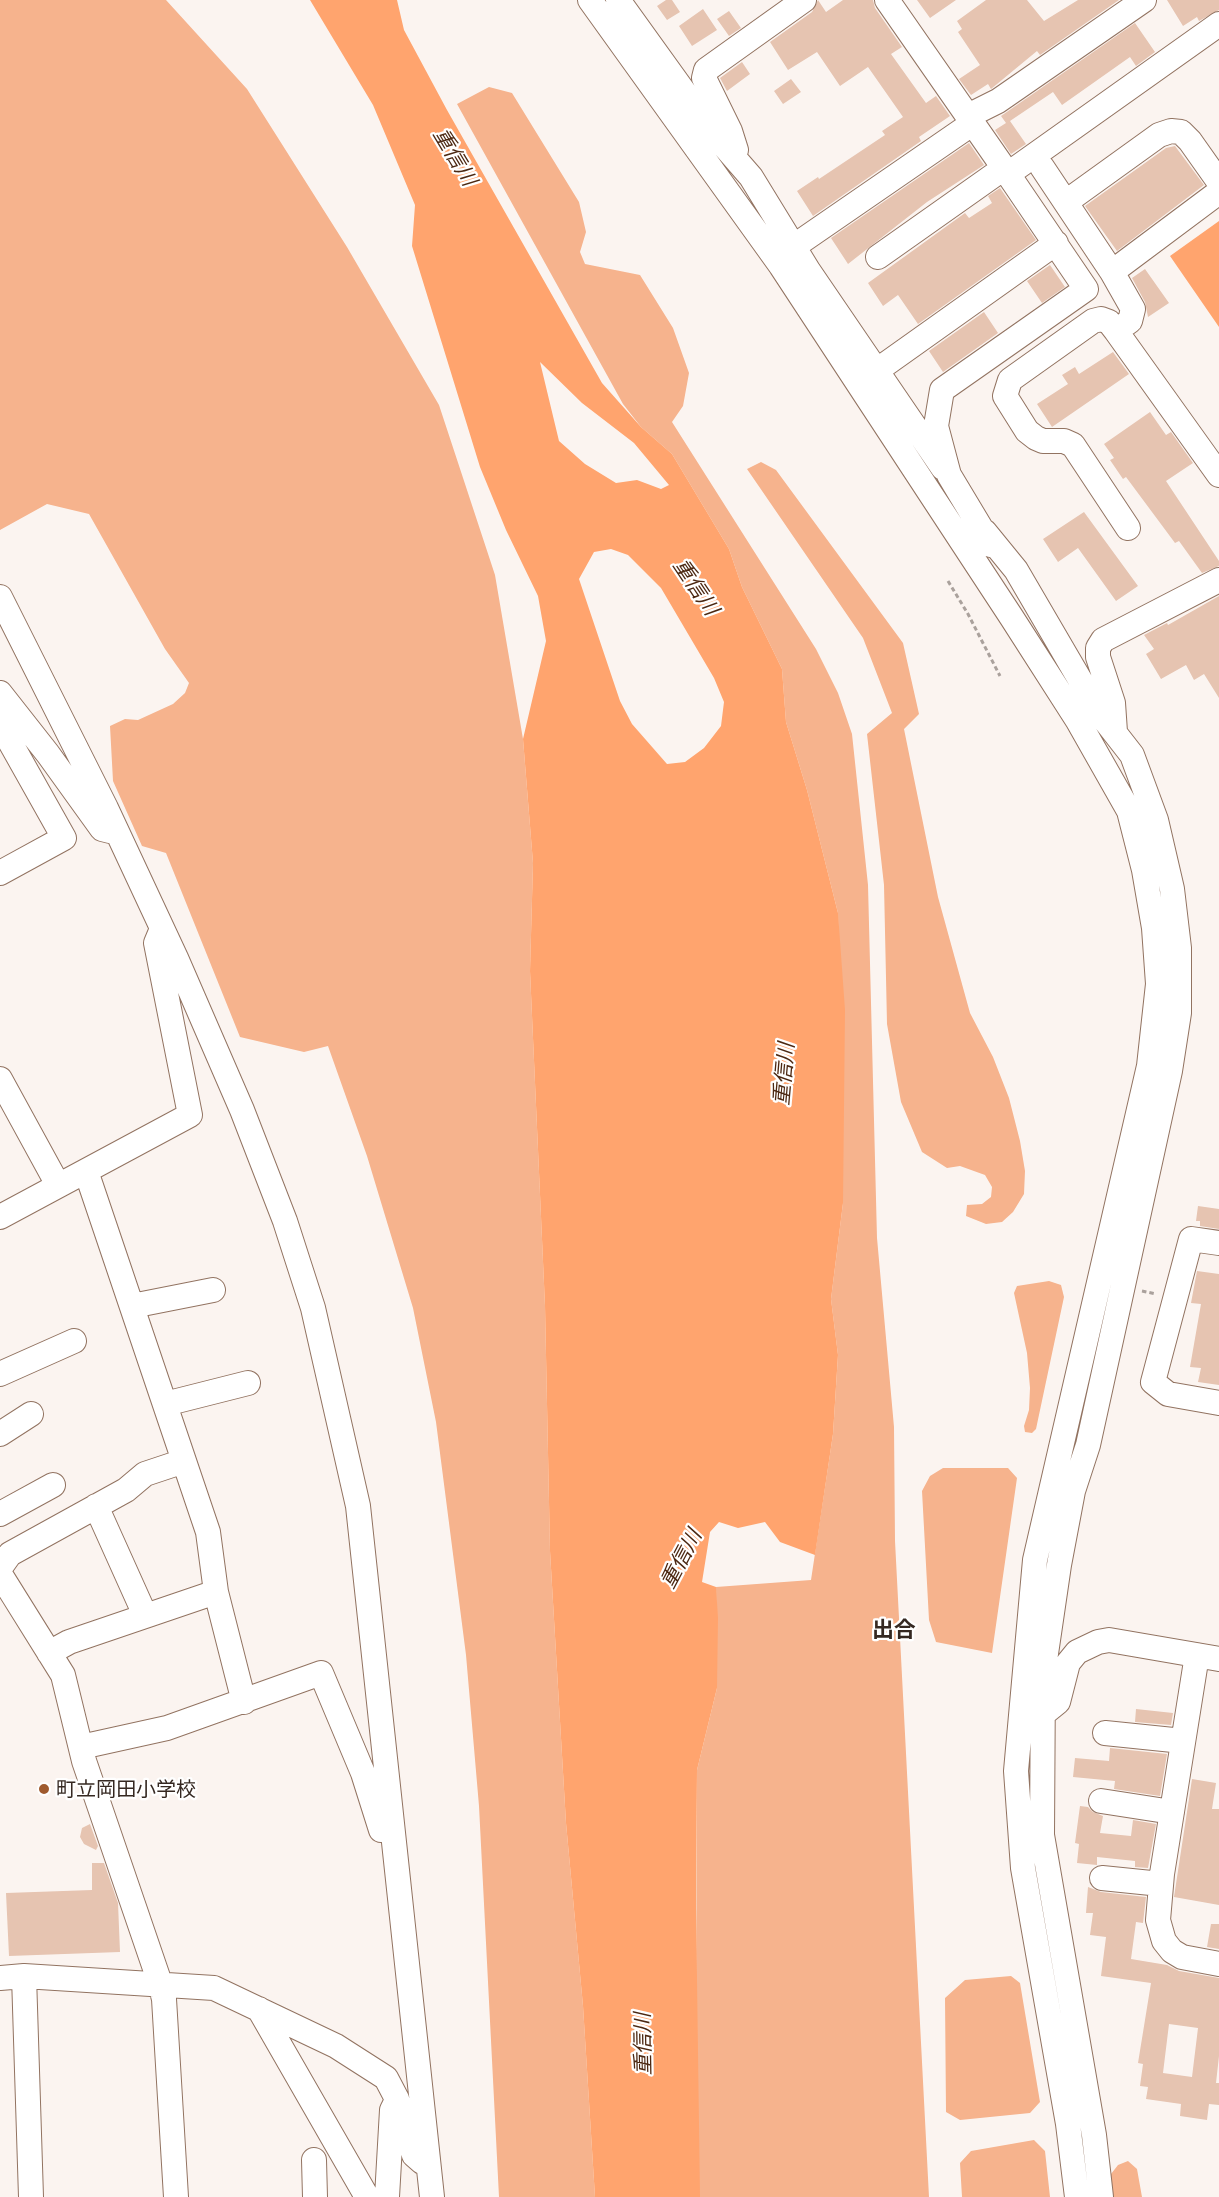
<!DOCTYPE html>
<meta charset="utf-8">
<style>
body{margin:0}
canvas{display:block;background:#fbf4f0}
</style>
<canvas width="1219" height="2197"></canvas>
<script>
const c = document.querySelector('canvas').getContext('2d');
c.lineJoin = 'round';
function fill(path, color) {
  c.fillStyle = color;
  c.fill(path, 'evenodd');
}
function toPath(rows) {
  const path = new Path2D();
  for (const r of rows) {
    path.moveTo(r[0], r[1]);
    for (let i = 2; i < r.length; i += 2) path.lineTo(r[i], r[i + 1]);
  }
  return path;
}
function stroke(path, color, width, dash) {
  c.strokeStyle = color;
  c.lineWidth = width;
  c.lineCap = dash ? 'butt' : 'round';
  c.setLineDash(dash || []);
  c.stroke(path);
}
function label(font, color, halo, rows, align = 'center') {
  c.font = font + ' "Exo 2","Noto Sans JP",sans-serif';
  c.lineWidth = 4.5;
  c.setLineDash([]);
  c.textBaseline = 'middle';
  c.strokeStyle = halo;
  c.fillStyle = color;
  for (const [text, x, y, turn = 0] of rows) {
    c.save();
    c.translate(x, y);
    c.rotate((+turn || 0) * Math.PI / 180);
    c.textAlign = isNaN(turn) ? turn : align;
    if (halo) c.strokeText(text, 0, 0);
    c.fillText(text, 0, 0);
    c.restore();
  }
}
fill(toPath([
 [0,0,166,0,247,89,347,247,439,405,495,575,523,739,533,863,530,971,545,1306,550,1551,566,1823,583,2006,595,2197,499,2197,479,1806,466,1655,436,1422,413,1308,367,1156,328,1046,304,1052,240,1037,166,853,142,846,113,781,110,726,125,719,138,720,173,704,185,693,189,683,165,649,89,514,47,504,0,530],
 [489,87,512,93,579,202,586,232,580,252,585,264,640,275,673,328,689,373,683,406,672,422,816,649,838,693,852,734,868,885,877,1238,894,1427,895,1541,929,2197,695,2197,697,1770,717,1688,716,1587,811,1580,833,1434,838,1355,831,1299,843,1203,838,913,807,790,786,722,782,669,742,587,729,549,672,454,641,427,623,404,457,104],
 [761,462,776,470,903,643,919,714,904,729,938,897,970,1013,993,1057,1009,1098,1020,1141,1025,1171,1024,1194,1013,1212,1002,1222,986,1224,966,1216,967,1205,982,1204,991,1197,992,1187,985,1175,960,1166,947,1168,922,1152,901,1102,887,1024,884,885,867,734,892,713,863,638,747,469],
 [1049,1281,1061,1285,1064,1297,1036,1429,1032,1433,1025,1432,1024,1426,1029,1410,1030,1388,1027,1353,1014,1293,1017,1286],
 [943,1468,1008,1468,1017,1478,992,1653,936,1642,929,1620,922,1491,930,1476],
 [1011,1976,1020,1983,1040,2102,1030,2113,960,2120,946,2112,945,1998,965,1980],
 [1034,2140,1045,2151,1050,2197,962,2197,960,2163,971,2151],
 [1128,2161,1137,2169,1142,2197,1109,2197,1107,2186,1111,2174,1118,2165]
]), '#f6b38d');
fill(toPath([
 [310,0,397,0,404,30,447,110,602,383,641,427,672,454,729,549,742,587,782,669,786,722,807,790,838,913,845,1010,843,1203,831,1299,838,1355,833,1434,815,1555,780,1542,765,1522,738,1528,719,1522,710,1532,702,1582,716,1587,718,1618,717,1688,697,1770,696,1908,700,2197,595,2197,583,2006,566,1823,550,1551,545,1306,530,971,533,863,523,739,546,641,538,596,506,530,480,467,412,246,415,205,373,105],
 [540,362,582,403,634,443,669,485,661,489,637,480,616,483,585,464,559,441],
 [611,549,628,555,661,588,714,678,724,702,721,726,704,748,685,762,667,764,632,724,620,701,579,579,594,552],
 [1219,221,1219,327,1170,256]
]), '#ffa46e');
fill(toPath([
 [666,0,672,0,680,12,667,20,657,6],
 [818,0,826,12,843,0,873,0,875,8,902,47,891,54,926,103,936,96,950,116,919,137,921,141,813,216,797,191,818,177,819,179,885,135,882,131,903,117,868,67,840,86,817,52,788,70,770,42,812,12],
 [917,0,956,0,930,18],
 [986,0,1027,0,1044,21,1078,0,1119,0,1040,55,1037,51,991,89,988,84,971,95,959,79,980,65,958,32,962,29,957,21],
 [1167,0,1219,0,1219,10,1199,21,1197,17,1183,26],
 [703,9,717,30,692,46,679,26],
 [729,11,741,28,729,36,717,19],
 [1135,23,1155,52,1136,66,1130,57,1062,105,1053,92,1010,121,1026,144,1011,154,995,130,1006,123,1001,116],
 [742,62,750,74,727,91,720,78],
 [791,79,801,92,783,104,774,91],
 [969,143,984,165,927,202,848,264,831,238],
 [1175,146,1204,185,1117,251,1085,206,1166,148],
 [1000,188,1036,240,918,324,898,295,883,306,868,283,965,213,969,218,992,203,988,196],
 [1050,265,1065,287,1042,303,1027,281],
 [1145,269,1169,303,1148,317,1145,302,1132,278],
 [984,312,998,333,943,372,929,351],
 [1113,352,1129,374,1052,427,1037,404,1068,384,1062,375,1075,367,1079,374],
 [1150,412,1166,435,1171,432,1193,463,1166,481,1219,561,1219,566,1202,573,1179,541,1175,543,1126,477,1123,479,1110,460,1114,458,1104,444],
 [1084,512,1138,586,1116,601,1078,548,1058,562,1043,539],
 [1219,596,1219,698,1204,674,1194,680,1186,665,1161,679,1146,654,1154,649,1144,635,1167,623,1168,625],
 [1198,1206,1219,1209,1219,1229,1200,1226,1200,1221,1196,1221],
 [1197,1271,1219,1274,1219,1385,1198,1382,1201,1368,1190,1367,1201,1304,1191,1303],
 [1136,1709,1173,1713,1171,1725,1135,1722],
 [1110,1748,1167,1754,1160,1796,1114,1789,1115,1781,1073,1777,1075,1758,1109,1761],
 [1192,1779,1216,1783,1212,1809,1219,1809,1219,1905,1174,1897],
 [1080,1806,1088,1807,1093,1812,1103,1816,1100,1833,1131,1836,1133,1820,1156,1824,1148,1868,1135,1867,1135,1861,1097,1857,1097,1865,1077,1863,1079,1844,1075,1843],
 [90,1824,98,1846,96,1850,84,1844,80,1837,82,1828],
 [92,1863,104,1863,118,1903,120,1952,9,1956,6,1893,92,1890],
 [1088,1887,1101,1892,1146,1897,1143,1923,1136,1922,1131,1959,1167,1965,1179,1971,1219,1978,1219,2056,1216,2083,1219,2083,1219,2105,1209,2104,1207,2120,1180,2116,1181,2104,1146,2099,1148,2087,1140,2086,1143,2064,1138,2063,1151,1983,1101,1976,1106,1937,1090,1935,1093,1913,1086,1913],
 [1169,2024,1198,2028,1192,2077,1163,2073],
 [1211,1924,1219,1924,1219,1949,1207,1947]
]), '#e6c4b1');
const minor = toPath([
 [590,0,781,266,1012,618,1078,721,1129,811,1144,870,1154,928,1158,984,1149,1066,1035,1560,1016,1771,1023,1868,1068,2124,1077,2197],
 [618,0,718,139,751,177,808,270,943,468],
 [887,0,1008,174],
 [968,116,998,101,1144,0],
 [736,150,730,131,704,78,706,70,804,0],
 [1042,167,1112,272,1133,309,1130,321,1116,331,1109,322,1101,319,1093,321,1010,380,1005,396,1027,431,1036,438,1043,441,1064,441,1073,445,1128,528],
 [1066,202,1159,135,1171,131,1181,132,1190,141,1219,182],
 [793,247,973,123],
 [878,257,1004,168],
 [1112,272,1219,192],
 [1116,331,1219,475],
 [862,381,1056,243],
 [985,532,1016,570,1100,714,1132,755,1156,820,1172,889,1179,948,1179,1013,1170,1071,1088,1445,1073,1491,1059,1565,1043,1674,1042,1835,1094,2135,1101,2197],
 [991,545,949,475,936,426,942,390,1086,289,1008,174,1219,24],
 [0,597,106,808,176,958,242,1110,285,1221,313,1308,358,1506,432,2197],
 [0,693,48,754,102,829,110,831],
 [0,724,64,838,0,873],
 [1115,732,1113,703,1098,657,1098,648,1103,640,1219,580],
 [0,1079,58,1185],
 [86,1171,208,1532,216,1592,244,1702],
 [0,1217,190,1115,156,943,161,931],
 [1219,1243,1191,1239,1153,1382,1168,1394,1219,1403],
 [132,1306,213,1290],
 [0,1374,74,1341],
 [165,1404,248,1383],
 [0,1434,31,1414],
 [96,1506,145,1615],
 [0,1514,53,1485],
 [0,1568,10,1554,126,1490,145,1474,184,1461],
 [0,1574,63,1675,84,1761,160,1983,164,1999,176,2197],
 [49,1653,69,1642,216,1592],
 [1197,1655,1162,1874,1158,1920,1164,1941,1172,1951,1182,1957,1219,1964],
 [1042,1715,1058,1702,1068,1663,1077,1652,1098,1642,1109,1640,1219,1659],
 [1105,1733,1183,1741],
 [81,1747,167,1728,321,1673,363,1773,381,1830],
 [1101,1801,1172,1812],
 [1102,1878,1161,1884],
 [24,1976,31,2197],
 [0,1978,24,1976,214,1988,336,2046,386,2078,397,2099,414,2155,422,2162],
 [259,2009,367,2197],
 [314,2160,315,2197],
 [387,2197,392,2110,395,2104]
]);
stroke(minor, '#927361', 26);
stroke(toPath([
 [948,581,968,614,1000,676],
 [1142,1291,1156,1294]
]), '#aaa19c', 3, [4.5, 3]);
stroke(minor, '#fff', 24);
for (const [x, y, r, color] of [
 [44,1789,6,"#9f5a2e"]
]) {
  const dot = new Path2D();
  dot.arc(x, y, r, 0, 2 * Math.PI);
  c.fillStyle = color;
  c.fill(dot);
  stroke(dot, '#fff', 2);
}
label('20px', '#352821', '#fff', [
 ["町立岡田小学校",56,1789]
], 'left');
label('italic 21px', '#4c2812', '#fff', [
 ["重信川",455,157,59],
 ["重信川",696,587,56],
 ["重信川",784,1074,-85],
 ["重信川",681,1559,-62],
 ["重信川",643,2044,-91]
]);
label('bold 22px', '#352821', '#fff', [
 ["出合",894,1630]
]);
</script>
